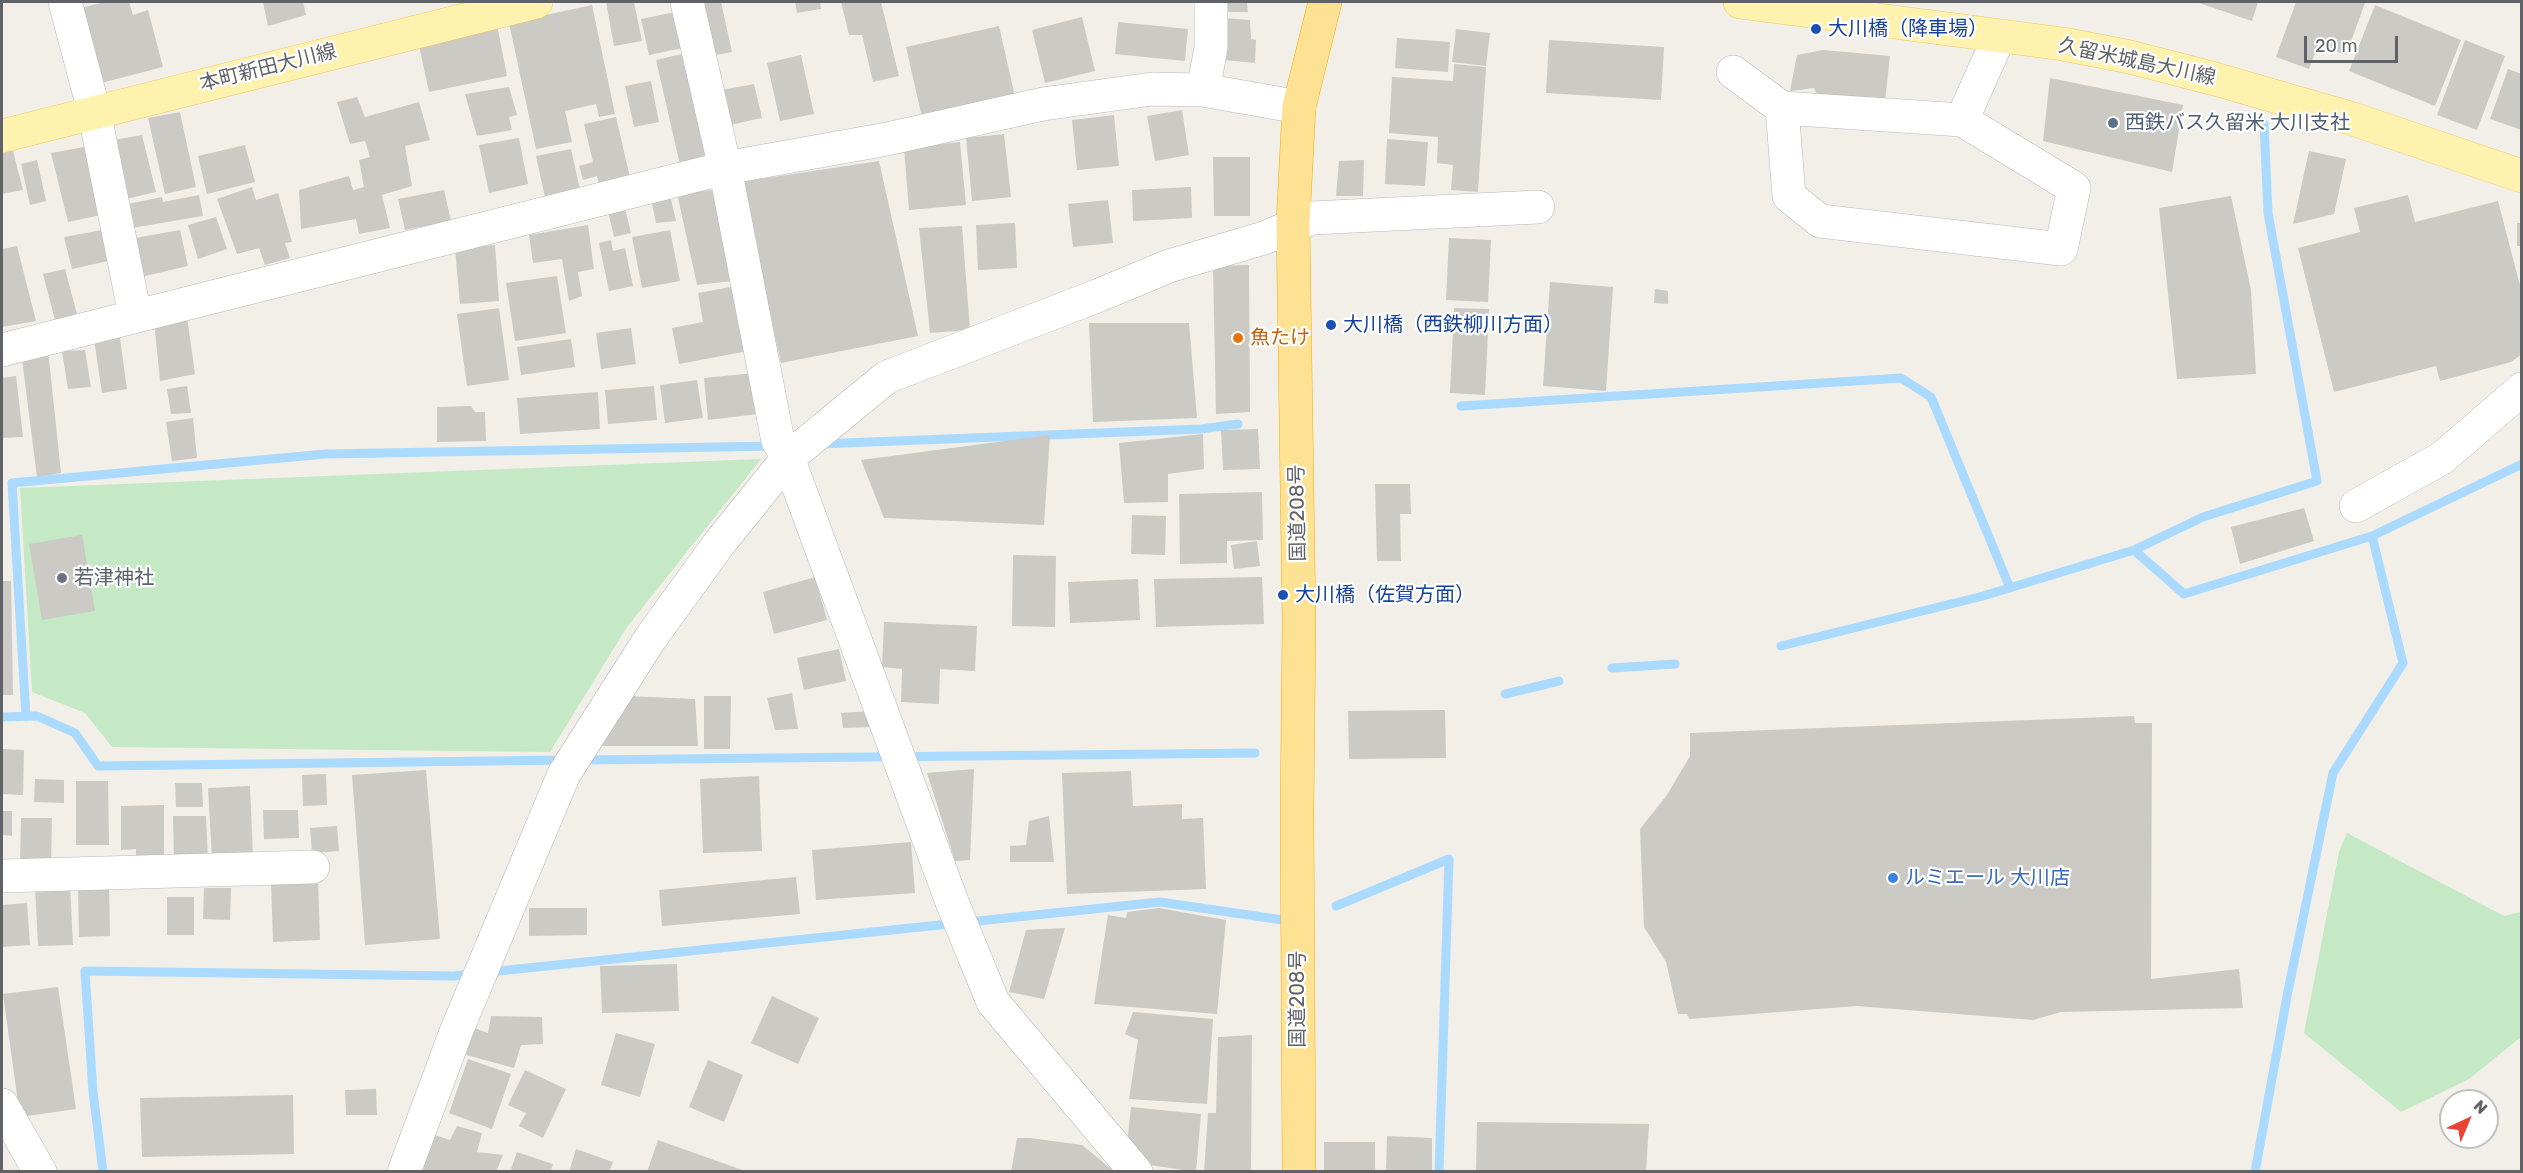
<!DOCTYPE html>
<meta charset="utf-8">
<style>
body{margin:0}
#map{position:relative;width:2523px;height:1173px;overflow:hidden;background:#f1efe8;font-family:Rubik,sans-serif}
canvas{display:block}
.frame{position:absolute;inset:0;border:3px solid #5f6368;pointer-events:none}
.north{position:absolute;left:2439px;top:1089px;width:60px;height:60px;box-sizing:border-box;background:#fff;border:2px solid #bfc1c3;border-radius:50%;rotate:44deg;font-size:16px;font-weight:700;line-height:24px;text-align:center;color:#5f6368}
.north::after{content:'';display:block;margin:auto;width:21px;height:27px;background:#ea4335;clip-path:polygon(50% 0,100% 100%,50% 72%,0 100%)}
.scale{position:absolute;left:2304px;top:36px;width:94px;height:27px;box-sizing:border-box;border:3px solid #5f6368;border-top:0;padding-left:8px;font-size:18px;line-height:21px;white-space:nowrap;color:#5f6368;-webkit-text-stroke:4px #fff;paint-order:stroke}
</style>
<div id="map">
<canvas width="2523" height="1173"></canvas>
<div class="frame"></div>
<div class="north">N</div>
<div class="scale">20 m</div>
</div>
<script>
const c = document.querySelector('canvas').getContext('2d');
c.lineJoin = 'round';
function fill(path, color) {
  c.fillStyle = color;
  c.fill(path, 'evenodd');
}
function toPath(rows) {
  const path = new Path2D();
  for (const r of rows) {
    path.moveTo(r[0], r[1]);
    for (let i = 2; i < r.length; i += 2) path.lineTo(r[i], r[i + 1]);
  }
  return path;
}
function stroke(path, color, width, dash) {
  c.strokeStyle = color;
  c.lineWidth = width;
  c.lineCap = dash ? 'butt' : 'round';
  c.setLineDash(dash || []);
  c.stroke(path);
}
function label(font, color, halo, rows, align = 'center') {
  c.font = font + ' Rubik,"Noto Sans JP",sans-serif';
  c.lineWidth = 4.5;
  c.setLineDash([]);
  c.textBaseline = 'middle';
  c.strokeStyle = halo;
  c.fillStyle = color;
  for (const [text, x, y, turn = 0] of rows) {
    c.save();
    c.translate(x, y);
    c.rotate((+turn || 0) * Math.PI / 180);
    c.textAlign = isNaN(turn) ? turn : align;
    if (halo) c.strokeText(text, 0, 0);
    c.fillText(text, 0, 0);
    c.restore();
  }
}
fill(toPath([
 [761,459,627,627,550,752,112,747,85,713,32,692,20,488],
 [2347,833,2504,916,2521,912,2521,1037,2469,1079,2401,1112,2304,1033,2339,852]
]), '#c5e8c5');
stroke(toPath([
 [1461,406,1901,378,1931,397,2010,588],
 [819,444,1201,429,1238,424],
 [2134,550,2203,517,2317,481,2268,213,2264,124],
 [1781,646,1983,596,2134,550,2184,594,2372,536,2522,464],
 [1612,668,1675,664],
 [1505,694,1559,681],
 [2,717,37,716,75,733,98,766,566,760],
 [26,717,12,483,325,454,775,446],
 [582,760,1255,753],
 [1336,906,1449,859,1439,1172],
 [489,972,1160,902,1283,920],
 [103,1172,93,1092,85,971,453,976,472,974],
 [2255,1172,2288,991,2333,773,2403,663,2372,536]
]), '#aadaff', 9);
fill(toPath([
 [105,2,129,2,133,15,148,10,163,67,97,84,76,9],
 [263,2,303,2,306,15,268,26],
 [606,2,634,2,642,41,614,46],
 [698,2,721,2,732,52,709,56],
 [795,2,820,2,821,9,797,13],
 [841,2,881,2,899,76,873,82,862,35,849,35],
 [1220,2,1247,2,1248,12,1220,12],
 [2196,2,2258,2,2252,21],
 [2296,2,2365,3,2346,55,2318,45,2309,69,2276,57],
 [592,5,615,114,599,117,596,104,565,111,572,142,536,149,509,23],
 [2375,5,2461,40,2435,106,2349,71],
 [675,12,683,48,649,55,641,19],
 [1082,17,1095,71,1045,83,1032,30],
 [1224,18,1250,20,1251,39,1256,40,1255,63,1224,60],
 [1118,22,1188,29,1185,61,1115,54],
 [497,25,507,76,429,92,418,41],
 [999,26,1016,101,923,122,906,47],
 [1456,29,1490,33,1486,66,1452,62],
 [1397,38,1450,42,1448,72,1395,68],
 [1549,40,1664,47,1661,100,1546,93],
 [2465,40,2505,56,2477,130,2437,115],
 [1823,50,1890,56,1883,120,1820,101,1814,88,1790,91,1797,55],
 [686,53,709,159,680,165,656,60],
 [801,55,814,114,780,121,767,63],
 [1454,64,1486,67,1478,192,1451,190,1453,165,1437,163,1438,137,1389,133,1392,77,1453,81],
 [2508,69,2522,74,2522,130,2490,119],
 [2050,78,2183,105,2172,172,2043,141],
 [651,81,659,122,634,127,625,86],
 [754,84,762,118,730,125,722,90],
 [509,87,517,115,509,117,512,130,477,136,465,94],
 [357,97,365,117,419,102,430,140,405,146,412,186,382,195,390,228,359,234,356,219,301,229,299,190,349,176,353,190,364,187,359,160,370,157,365,141,350,144,337,102],
 [1182,110,1189,155,1155,161,1147,116],
 [180,112,196,187,165,194,148,118],
 [1114,115,1119,166,1077,170,1072,120],
 [616,117,632,186,601,194,597,176,583,180,579,166,593,162,584,124],
 [1004,134,1011,197,972,201,966,138],
 [142,135,156,192,122,200,108,141],
 [519,138,528,184,489,193,479,145],
 [1387,139,1428,142,1425,186,1385,184],
 [960,142,966,205,909,210,904,148],
 [245,145,255,182,207,194,198,156],
 [12,147,23,190,2,194,2,148],
 [84,147,101,215,68,222,51,153],
 [571,149,581,194,546,202,536,156],
 [2309,151,2346,159,2334,214,2293,224],
 [1213,157,1250,157,1250,216,1214,216],
 [37,160,46,201,30,205,21,164],
 [1364,160,1363,196,1336,196,1339,161],
 [879,161,918,336,781,363,740,182],
 [252,187,256,200,278,193,292,242,285,243,290,258,265,265,259,248,237,254,217,199],
 [1191,187,1192,218,1133,221,1132,190],
 [444,190,451,221,405,230,398,199],
 [713,190,732,281,697,285,677,193],
 [670,194,676,221,656,223,651,199],
 [199,195,203,216,126,229,123,205,162,197,163,202],
 [2408,195,2415,222,2498,201,2522,293,2522,354,2511,362,2440,381,2436,366,2334,392,2298,248,2360,232,2354,208],
 [2231,196,2251,290,2256,374,2177,379,2159,208],
 [1108,200,1113,243,1073,247,1068,204],
 [625,208,631,233,614,237,608,211],
 [216,217,227,249,198,259,188,225],
 [1015,223,1017,268,978,270,976,225],
 [2517,223,2522,223,2522,246,2517,246],
 [588,225,594,269,578,272,582,296,569,301,562,259,533,263,529,235],
 [962,226,970,330,930,333,919,228],
 [102,230,108,261,72,269,64,237],
 [180,230,188,266,141,277,135,238],
 [670,230,680,281,642,288,632,237],
 [1449,238,1491,240,1488,302,1446,300],
 [611,240,613,251,625,248,633,286,609,291,599,243],
 [495,245,499,301,460,304,455,248],
 [17,246,36,321,2,327,2,249],
 [1249,265,1250,412,1216,414,1213,266],
 [65,269,78,318,56,324,43,274],
 [557,276,566,333,515,341,506,283],
 [1550,282,1613,287,1606,391,1543,386],
 [736,286,748,351,679,364,672,328,703,322,698,293],
 [1655,289,1668,291,1668,304,1654,303],
 [499,308,509,380,467,386,457,314],
 [1454,308,1489,309,1485,395,1450,393],
 [187,317,195,374,160,381,154,320],
 [1089,323,1189,323,1197,418,1093,422],
 [631,328,636,364,601,369,596,333],
 [119,331,127,389,102,393,93,333],
 [571,339,575,367,521,375,517,347],
 [48,350,61,473,37,477,21,351],
 [85,350,91,387,68,389,62,351],
 [754,373,758,414,708,420,704,378],
 [16,376,23,437,2,438,2,378],
 [697,380,703,418,665,423,660,385],
 [187,386,191,413,171,414,167,389],
 [654,386,657,420,608,424,605,390],
 [598,392,600,429,520,434,517,398],
 [471,406,475,412,485,412,486,441,437,442,437,407],
 [193,418,197,458,172,461,166,422],
 [1258,429,1260,469,1223,470,1221,430],
 [1203,434,1204,469,1168,474,1168,502,1124,503,1119,443],
 [1050,435,1044,525,884,518,861,460],
 [1375,484,1410,484,1411,514,1400,514,1401,561,1377,561],
 [1262,492,1263,540,1227,541,1227,563,1180,564,1179,494],
 [2304,508,2314,541,2240,564,2231,527],
 [1132,515,1166,516,1165,555,1131,554],
 [82,535,95,611,42,620,29,544],
 [1257,541,1260,566,1234,569,1231,545],
 [1013,555,1056,556,1055,627,1012,626],
 [815,577,827,620,774,634,763,592],
 [1262,577,1264,624,1156,627,1154,579],
 [1138,579,1140,620,1070,623,1068,582],
 [2,581,11,581,13,695,2,695],
 [884,622,977,626,975,671,940,669,939,704,901,702,902,669,882,667],
 [839,649,846,681,804,690,797,658],
 [792,693,798,729,775,730,767,698],
 [626,696,695,699,698,746,600,746],
 [704,696,731,696,730,749,704,749],
 [1445,710,1446,758,1349,759,1348,711],
 [871,711,872,727,843,728,841,713],
 [2134,716,2135,723,2152,723,2151,979,2239,969,2243,1008,2061,1012,2033,1020,1857,1006,1689,1019,1687,1014,1678,1014,1666,962,1644,927,1640,829,1667,795,1690,756,1690,733],
 [2,749,24,750,23,795,2,794],
 [974,769,970,860,955,861,927,773],
 [426,770,440,939,365,945,352,775],
 [1131,771,1133,806,1182,804,1182,819,1203,818,1206,889,1067,894,1062,773],
 [326,774,327,805,303,806,302,775],
 [759,776,762,851,703,853,700,779],
 [35,779,64,780,64,803,34,802],
 [76,781,108,781,109,845,76,845],
 [175,783,202,783,203,807,176,807],
 [250,786,253,857,212,859,208,788],
 [164,805,164,864,136,864,136,849,121,850,121,806],
 [263,810,298,810,299,838,264,839],
 [2,811,12,811,12,836,2,835],
 [173,816,206,816,208,860,174,861],
 [1049,816,1054,862,1010,862,1010,846,1026,845,1029,821],
 [21,818,52,818,51,866,20,865],
 [337,826,339,851,312,853,310,828],
 [911,842,915,893,816,900,812,850],
 [796,877,800,914,662,926,659,890],
 [318,879,320,940,273,942,271,881],
 [70,885,73,945,38,946,35,887],
 [109,885,110,936,79,937,78,886],
 [204,888,231,888,230,920,203,919],
 [167,897,194,897,194,935,167,935],
 [27,903,30,945,2,947,2,905],
 [529,908,587,908,587,935,529,936],
 [1159,908,1226,920,1217,1014,1094,1004,1108,915,1126,918,1127,912],
 [1065,928,1044,999,1009,992,1026,930],
 [677,964,679,1011,602,1013,600,966],
 [58,987,76,1109,20,1117,3,994],
 [772,996,819,1018,798,1064,751,1043],
 [1133,1012,1213,1019,1207,1104,1129,1099,1138,1040,1125,1034],
 [491,1016,542,1017,543,1044,521,1045,514,1068,466,1055,474,1028,488,1033],
 [616,1033,655,1044,640,1097,601,1085],
 [1252,1035,1251,1172,1204,1172,1208,1113,1216,1113,1218,1037],
 [468,1059,511,1074,492,1129,449,1113],
 [708,1060,743,1075,724,1122,689,1107],
 [525,1070,566,1089,543,1138,519,1126,526,1113,508,1105],
 [376,1089,377,1115,346,1115,345,1090],
 [293,1095,294,1154,142,1157,140,1098],
 [1131,1107,1201,1114,1196,1172,1137,1163,1126,1153],
 [1477,1122,1649,1124,1646,1172,1476,1172],
 [457,1126,482,1133,477,1152,503,1155,496,1172,417,1172,429,1133,450,1140],
 [1387,1136,1432,1138,1432,1172,1386,1172],
 [1017,1138,1030,1138,1082,1145,1115,1172,1011,1172],
 [658,1140,745,1171,745,1172,647,1172],
 [1324,1142,1375,1142,1375,1172,1324,1172],
 [576,1149,613,1162,609,1172,569,1172],
 [517,1152,553,1164,550,1172,510,1172]
]), '#cccac5');
const minor = toPath([
 [65,2,94,111,135,315],
 [687,2,725,168,778,441,788,458,952,902,993,1002,1136,1172],
 [1733,72,1782,108,1962,120,1999,37],
 [1203,90,1211,48,1211,2],
 [1782,108,1789,196,1820,221,2061,249,2074,188,1962,120],
 [2,350,725,168,887,139,1043,104,1152,89,1203,90,1299,107],
 [2356,506,2442,458,2522,389],
 [2,876,313,867],
 [2,1105,40,1172],
 [404,1172,456,1032,564,774,650,639,718,545,788,458,887,377,1097,296,1169,266,1264,238,1312,218,1538,207]
]);
const major = toPath([
 [1740,2,2063,44,2130,57,2215,79,2350,118,2522,176],
 [2,136,536,2]
]);
const highway = toPath([
 [1299,1172,1297,813,1299,621,1293,223,1299,107,1325,2]
]);
stroke(minor, '#b5b8bc', 34);
stroke(major, '#f2c960', 34);
stroke(highway, '#f9ab00', 34);
stroke(minor, '#fff', 33);
stroke(major, '#fff2af', 33);
stroke(highway, '#fde293', 33);
for (const [x, y, r, color] of [
 [1816,29,6,"#1a4fb4"],
 [2113,123,6,"#5c6f8a"],
 [1331,325,6,"#1a4fb4"],
 [1238,338,6,"#e8710a"],
 [62,578,6,"#6b7280"],
 [1283,595,6,"#1a4fb4"],
 [1893,878,6,"#3f7fe0"]
]) {
  const dot = new Path2D();
  dot.arc(x, y, r, 0, 2 * Math.PI);
  c.fillStyle = color;
  c.fill(dot);
  stroke(dot, '#fff', 2);
}
label('20px', '#164399', '#fff', [
 ["大川橋（降車場）",1828,29],
 ["大川橋（西鉄柳川方面）",1343,325],
 ["大川橋（佐賀方面）",1295,595]
], 'left');
label('20px', '#5f6368', '#fff', [
 ["久留米城島大川線",2137,62,12],
 ["本町新田大川線",268,68,-14],
 ["国道208号",1298,513,-91],
 ["国道208号",1298,999,-90]
]);
label('20px', '#4e5e75', '#fff', [
 ["西鉄バス久留米 大川支社",2125,123]
], 'left');
label('20px', '#c56008', '#fff', [
 ["魚たけ",1250,338]
], 'left');
label('20px', '#5b616d', '#fff', [
 ["若津神社",74,578]
], 'left');
label('20px', '#366cbe', '#fff', [
 ["ルミエール 大川店",1905,878]
], 'left');
</script>
